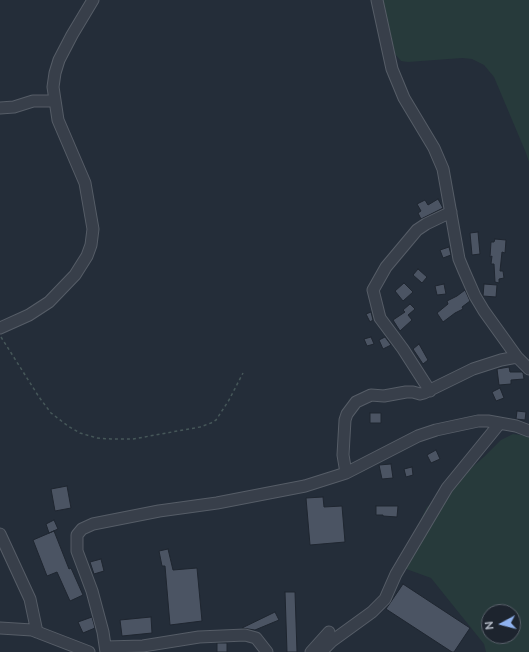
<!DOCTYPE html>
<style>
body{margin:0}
#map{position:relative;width:529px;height:652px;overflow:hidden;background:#242d39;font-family:Raleway,sans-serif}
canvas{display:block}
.north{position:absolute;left:481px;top:604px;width:40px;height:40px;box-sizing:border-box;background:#1d242e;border:1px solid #59606a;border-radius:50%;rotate:263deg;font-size:11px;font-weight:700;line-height:16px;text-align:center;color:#b3bac5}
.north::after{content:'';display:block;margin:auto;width:14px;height:18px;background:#8fb2ef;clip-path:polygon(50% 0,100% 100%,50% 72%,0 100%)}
</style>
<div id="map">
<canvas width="529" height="652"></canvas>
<div class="north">N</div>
</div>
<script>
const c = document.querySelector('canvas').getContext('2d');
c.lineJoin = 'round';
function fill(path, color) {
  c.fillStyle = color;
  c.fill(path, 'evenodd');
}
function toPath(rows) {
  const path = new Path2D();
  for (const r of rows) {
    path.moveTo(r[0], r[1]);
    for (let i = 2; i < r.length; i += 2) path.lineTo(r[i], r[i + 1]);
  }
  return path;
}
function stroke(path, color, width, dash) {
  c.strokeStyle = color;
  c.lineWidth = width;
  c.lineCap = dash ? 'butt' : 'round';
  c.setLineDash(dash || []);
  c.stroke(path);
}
fill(toPath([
 [383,0,529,0,529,162,526,153,494,77,484,65,472,59,462,58,408,62,401,61,395,54],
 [513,434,529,436,529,652,486,652,484,644,431,578,398,566,427,507,485,456,501,440],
 [489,612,513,612,513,636,489,636]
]), '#273a3b');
const building = toPath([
 [438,199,443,208,421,219,418,213,421,211,417,204,425,200,428,205,438,199],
 [478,232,480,254,472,255,470,233,478,232],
 [495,239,506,240,505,253,502,252,500,271,503,271,504,278,499,279,499,283,495,282,494,264,491,264,492,256,490,257,491,242,494,242,495,239],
 [449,247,451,255,443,258,440,250,449,247],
 [418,269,427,277,422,283,413,275,418,269],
 [404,283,413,292,403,301,395,291,404,283],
 [444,284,446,294,437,295,435,286,444,284],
 [484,284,497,285,496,297,483,296,484,284],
 [465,290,470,301,462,307,463,309,455,313,443,322,437,313,448,304,447,301,457,296,465,290],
 [410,304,415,309,408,315,412,320,400,331,393,320,405,312,403,310,410,304],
 [371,312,373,320,370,322,366,314,371,312],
 [371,337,374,344,367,346,364,339,371,337],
 [385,337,391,345,383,349,379,340,385,337],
 [419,344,428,360,423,364,413,349,419,344],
 [509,367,510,372,522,372,523,373,524,379,511,380,511,384,499,385,497,369,509,367],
 [500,388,504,398,496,401,492,392,500,388],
 [517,411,526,412,525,420,516,419,517,411],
 [370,413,381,413,381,423,370,423,370,413],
 [436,450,440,459,431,463,427,455,436,450],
 [391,464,393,478,382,479,379,465,391,464],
 [412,467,413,475,406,477,404,469,412,467],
 [67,486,71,508,55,511,51,489,67,486],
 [323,497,324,507,342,506,345,542,310,545,306,498,323,497],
 [376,506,398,506,397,517,383,516,383,515,376,515,376,506],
 [54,520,58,529,49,533,46,524,54,520],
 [54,531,69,569,71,568,83,595,70,601,57,572,47,576,33,540,54,531],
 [168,549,173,570,197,568,202,621,170,625,165,566,162,566,159,551,168,549],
 [101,559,104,571,94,574,90,562,101,559],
 [403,584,470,628,454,652,452,652,386,609,403,584],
 [285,592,295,592,297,652,287,652,285,592],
 [275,612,279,620,255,630,242,628,275,612],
 [92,617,95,628,83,633,78,622,92,617],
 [151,617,152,633,122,636,120,620,151,617],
 [217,643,227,643,227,652,217,652,217,643]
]);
fill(building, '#4b5463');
stroke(building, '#1f2630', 1);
const minor = toPath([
 [377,0,392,69,404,98,434,148,443,169,459,259,464,271,475,296,484,311,517,357,529,369],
 [0,108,14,107,33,101,54,101],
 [0,328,29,315,49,302,75,275,87,256,91,245,93,229,85,183,58,120,53,87,55,73,59,60,72,35,93,0],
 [430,391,403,349,380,318,373,290,386,267,417,230,426,224,451,212],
 [346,473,343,455,345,420,347,414,356,402,371,395,384,396,406,392,413,392,420,394,424,393,473,369,501,360,517,357],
 [0,534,30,599,37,632],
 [0,628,32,630,89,652],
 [106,647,143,646,199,637,245,635,256,638,267,652],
 [106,652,103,632,92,591,77,551,77,535,82,529,93,524,159,511,217,503,305,486,346,473,418,436,436,430,478,421,488,421,516,426,529,431],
 [311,652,329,632],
 [321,652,332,641,372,612,385,599,396,574,447,488,500,423]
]);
stroke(minor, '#565d67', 13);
stroke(toPath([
 [1,337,39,397,51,413,68,426,80,433,97,438,111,439,133,439,200,427,211,423,216,420,229,400,243,373]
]), '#465759', 1.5, [3, 3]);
stroke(minor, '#383f4a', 11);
</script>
